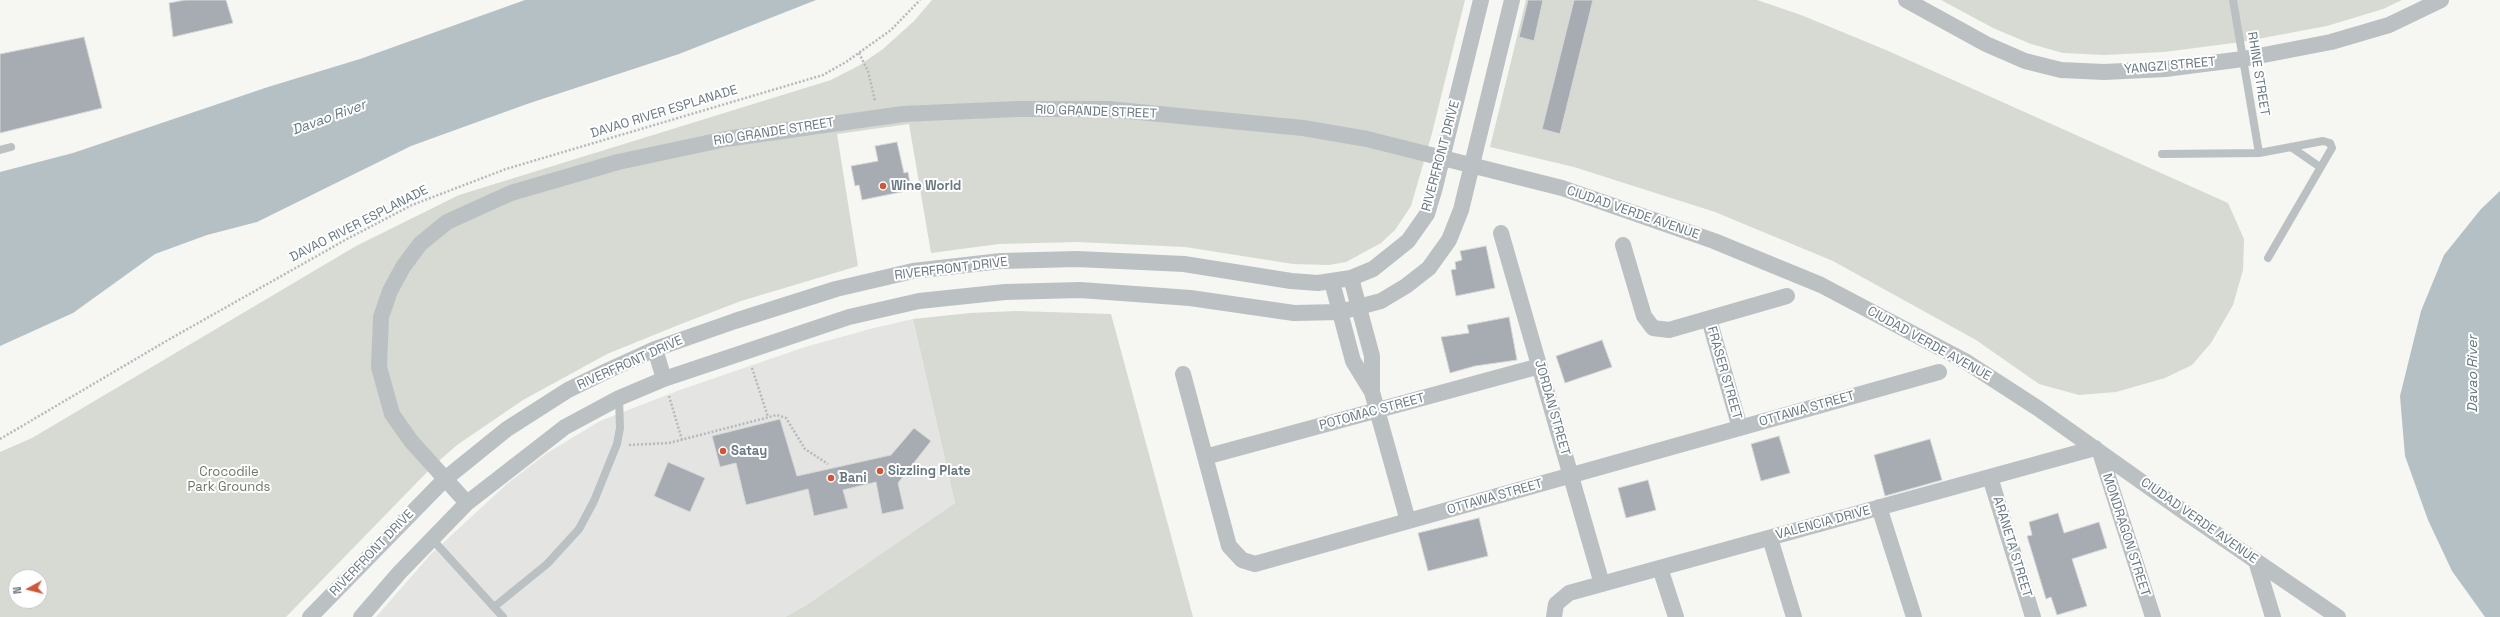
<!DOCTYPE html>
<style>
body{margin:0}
#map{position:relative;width:2500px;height:617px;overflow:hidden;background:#f6f6f3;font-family:"Space Grotesk",sans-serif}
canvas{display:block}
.north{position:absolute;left:8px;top:569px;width:40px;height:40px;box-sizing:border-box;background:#fff;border:1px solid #c3c9cd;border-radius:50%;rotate:263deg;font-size:11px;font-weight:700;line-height:16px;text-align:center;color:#687781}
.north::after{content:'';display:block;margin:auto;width:14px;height:18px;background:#d05639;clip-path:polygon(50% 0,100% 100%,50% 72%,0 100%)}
</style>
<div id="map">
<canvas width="2500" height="617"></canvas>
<div class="north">N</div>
</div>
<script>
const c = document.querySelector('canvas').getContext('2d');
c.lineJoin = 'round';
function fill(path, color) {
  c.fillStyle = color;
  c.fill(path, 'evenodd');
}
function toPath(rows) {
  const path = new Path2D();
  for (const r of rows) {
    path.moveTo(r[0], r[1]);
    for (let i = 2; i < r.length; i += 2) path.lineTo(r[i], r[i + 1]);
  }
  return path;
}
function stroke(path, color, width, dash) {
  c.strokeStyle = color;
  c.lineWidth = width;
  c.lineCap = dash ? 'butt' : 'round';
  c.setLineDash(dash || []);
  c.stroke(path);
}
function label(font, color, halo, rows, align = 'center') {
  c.font = font + ' "Space Grotesk",sans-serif';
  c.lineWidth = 4;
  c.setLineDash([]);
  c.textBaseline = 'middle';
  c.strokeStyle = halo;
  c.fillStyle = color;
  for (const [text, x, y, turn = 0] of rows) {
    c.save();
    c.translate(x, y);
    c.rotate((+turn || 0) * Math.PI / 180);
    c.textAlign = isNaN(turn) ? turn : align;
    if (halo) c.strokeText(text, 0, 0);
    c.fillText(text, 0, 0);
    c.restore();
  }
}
fill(toPath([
 [913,319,955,503,805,606,785,617,376,617,431,554,508,483,547,453,600,421,677,391,805,347,870,329]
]), '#e4e5e3');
fill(toPath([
 [932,0,1465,0,1431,137,1411,206,1395,230,1381,243,1346,262,1329,265,1293,264,1185,247,1077,242,999,244,931,253,909,124,837,134,858,266,741,301,681,324,607,354,523,400,457,445,433,466,286,617,0,617,0,452,32,438,356,246,459,195,831,80,860,65,883,49,914,21],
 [16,577,40,577,40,601,16,601],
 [1526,0,1757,0,1801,15,1886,50,2228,203,2244,239,2243,270,2233,305,2211,343,2192,365,2165,378,2116,392,2079,395,2039,384,1976,340,1833,261,1715,212,1574,167,1490,147],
 [1941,0,2402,0,2383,9,2327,26,2241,42,2164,52,2104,55,2063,53,2031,44,1993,28],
 [1016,311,1111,314,1193,617,785,617,805,606,955,503,913,319,970,313]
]), '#d6dad3');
fill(toPath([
 [525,0,816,0,679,54,527,104,411,146,257,222,207,235,155,254,73,313,0,346,0,172,73,153,268,87,360,59],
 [2500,191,2500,617,2485,617,2452,571,2428,520,2405,456,2400,396,2421,311,2444,255,2481,209]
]), '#b4c0c3');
const building = toPath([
 [185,0,226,0,233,23,173,37,169,3,185,0],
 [1528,0,1543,0,1534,41,1519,37,1528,0],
 [1574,0,1593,0,1560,134,1542,129,1574,0],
 [84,37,102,108,0,133,0,54,84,37],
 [897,142,904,173,908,172,911,190,862,200,859,185,855,186,851,166,878,161,875,146,897,142],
 [1486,246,1495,288,1456,296,1451,270,1456,269,1455,262,1462,260,1460,251,1486,246],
 [1509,317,1517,360,1475,366,1450,373,1441,337,1469,333,1467,325,1509,317],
 [1602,340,1612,367,1565,383,1556,356,1602,340],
 [780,419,797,476,891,455,914,428,931,441,898,483,904,509,882,514,876,482,843,490,848,508,814,516,808,489,746,505,736,463,720,467,712,436,780,419],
 [1779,436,1790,473,1761,481,1751,444,1779,436],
 [1930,439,1942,480,1885,496,1874,455,1930,439],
 [668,462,705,478,690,512,654,496,668,462],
 [1648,480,1656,510,1626,518,1618,488,1648,480],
 [2058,513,2064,533,2099,522,2107,548,2072,559,2087,606,2057,615,2051,597,2046,599,2027,536,2032,535,2029,522,2058,513],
 [1479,518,1488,556,1428,571,1418,533,1479,518]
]);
fill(building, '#a6acb2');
stroke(building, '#d7d7d6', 1);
stroke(toPath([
 [859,53,868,71,875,101],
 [752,368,768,417],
 [669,396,682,440],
 [0,439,168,340,347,239,412,205,506,169,823,75,846,62,891,30,920,0],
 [629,445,669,443,777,415,786,418,805,449,828,464]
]), '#b6b9bc', 2.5, [2, 2]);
stroke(toPath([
 [2233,0,2259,153],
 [2291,147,2320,167],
 [0,150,11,147],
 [2162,154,2259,153,2323,141,2330,143,2332,148,2329,153,2268,258],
 [432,539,503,617],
 [494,607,547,564,579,529,594,501,617,444,620,428,619,398]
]), '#bbc0c3', 8);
stroke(toPath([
 [1906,0,1986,44,2025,61,2061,70,2104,72,2165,69,2243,59,2331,42,2389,25,2441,0],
 [1501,233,1602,584],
 [1623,245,1644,316,1653,328,1669,330,1787,296],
 [1351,278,1372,356,1372,392],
 [1332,282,1353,361,1372,392,1408,521],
 [1709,319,1740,428],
 [655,349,664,379],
 [1183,374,1229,546,1242,560,1255,564,1939,372],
 [2100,452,2153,617],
 [1205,457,1540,366],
 [1990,477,2033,617],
 [467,503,411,441,392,414,379,367,381,317,390,291,403,267,420,244,447,222,511,193,618,162,726,139,903,114,1017,109,1108,109,1303,128,1367,139,1562,188,1714,241,1821,285,1965,361,2039,409,2180,509,2338,617],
 [1879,507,1914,617],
 [1770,538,1794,617],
 [2256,561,2273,617],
 [1660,568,1676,617],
 [310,617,445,479,507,429,568,390,609,370,655,349,735,321,836,289,913,271,1001,261,1077,259,1184,264,1291,281,1318,283,1351,278,1373,269,1408,241,1427,214,1434,191,1481,0],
 [361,617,400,572,467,503,565,427,619,398,664,379,849,317,919,301,1005,292,1080,290,1190,298,1294,313,1340,312,1381,301,1406,286,1429,268,1449,240,1461,210,1512,0],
 [1554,617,1556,604,1569,593,2095,448]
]), '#bbc0c3', 16);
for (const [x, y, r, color] of [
 [883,186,4,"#d05639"],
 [723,451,4,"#d05639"],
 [880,471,4,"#d05639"],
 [831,478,4,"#d05639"]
]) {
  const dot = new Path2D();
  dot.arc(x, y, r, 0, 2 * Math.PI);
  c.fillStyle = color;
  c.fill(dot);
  stroke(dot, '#fff', 1.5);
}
label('13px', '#687781', '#fff', [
 ["YANGZI STREET",2170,66,-5],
 ["RHINE STREET",2258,74,81],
 ["DAVAO RIVER ESPLANADE",664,112,-17],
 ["RIO GRANDE STREET",1096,112,2],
 ["RIO GRANDE STREET",774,132,-9],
 ["RIVERFRONT DRIVE",1441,156,-75],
 ["CIUDAD VERDE AVENUE",1633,213,19],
 ["DAVAO RIVER ESPLANADE",359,224,-27],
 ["RIVERFRONT DRIVE",951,269,-7],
 ["CIUDAD VERDE AVENUE",1929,344,29],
 ["RIVERFRONT DRIVE",630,363,-24],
 ["FRASER STREET",1724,373,74],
 ["JORDAN STREET",1552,408,74],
 ["OTTAWA STREET",1807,409,-16],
 ["POTOMAC STREET",1372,412,-15],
 ["OTTAWA STREET",1495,497,-16],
 ["CIUDAD VERDE AVENUE",2199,521,35],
 ["VALENCIA DRIVE",1823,523,-15],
 ["MONDRAGON STREET",2126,535,72],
 ["ARANETA STREET",2012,547,73],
 ["RIVERFRONT DRIVE",372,553,-46]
]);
label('bold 13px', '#687781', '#fff', [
 ["Wine World",891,186],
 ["Satay",731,451],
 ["Sizzling Plate",888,471],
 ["Bani",839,478]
], 'left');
label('13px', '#6b7966', '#fff', [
 ["Crocodile",229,472],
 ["Park Grounds",229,487]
]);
label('italic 14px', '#64777d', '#fff', [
 ["Davao River",329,118,-20],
 ["Davao River",2473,374,-90]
]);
</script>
